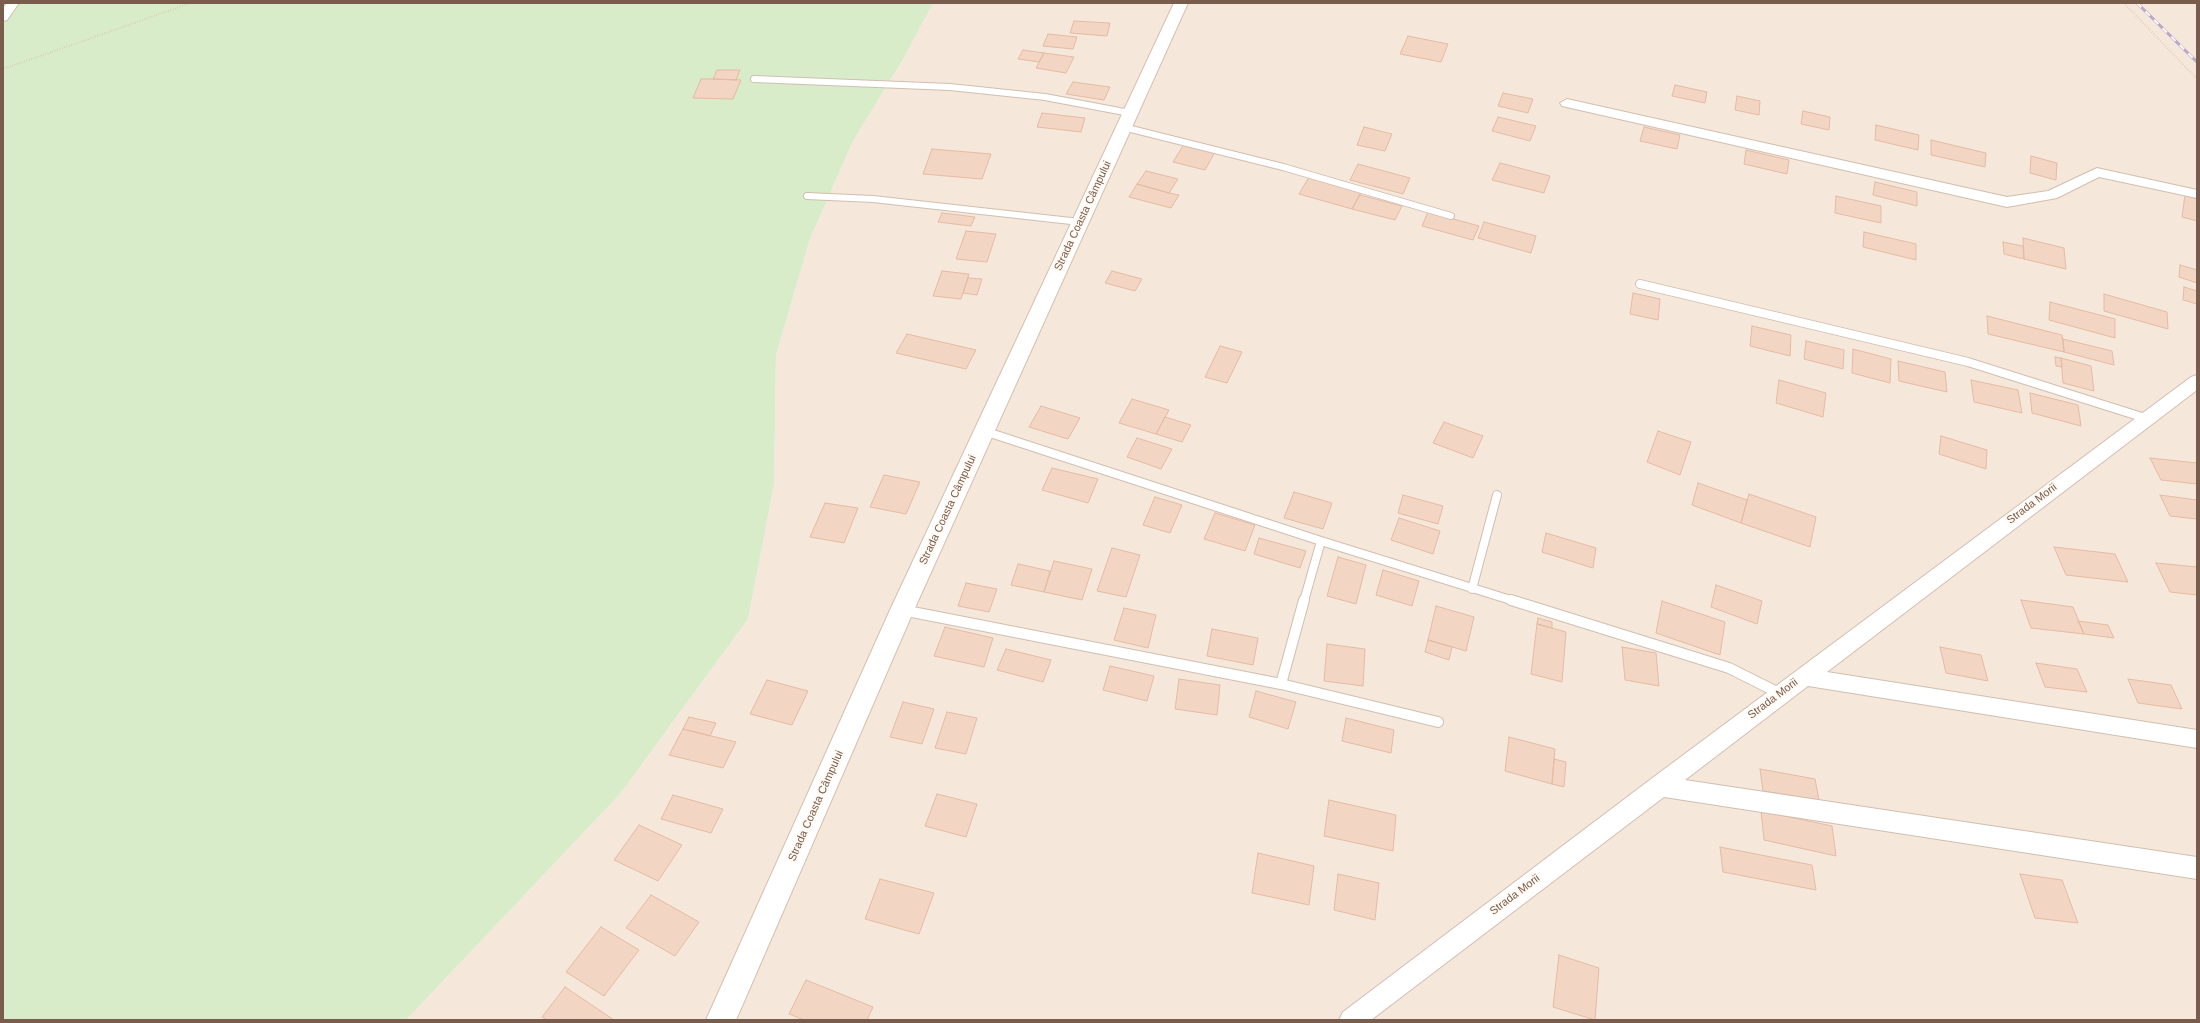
<!DOCTYPE html>
<meta charset="utf-8">
<style>
body{margin:0}
#map{position:relative;width:2200px;height:1023px;overflow:hidden;background:#fdf6ec;font-family:Helvetica,sans-serif}
canvas{display:block}
.frame{position:absolute;inset:0;border:4px solid #7a5c4d;pointer-events:none}
</style>
<div id="map">
<canvas width="2200" height="1023"></canvas>
<div class="frame"></div>
</div>
<script>
const c = document.querySelector('canvas').getContext('2d');
c.lineJoin = 'round';
function fill(path, color) {
  c.fillStyle = color;
  c.fill(path, 'evenodd');
}
function toPath(rows) {
  const path = new Path2D();
  for (const r of rows) {
    path.moveTo(r[0], r[1]);
    for (let i = 2; i < r.length; i += 2) path.lineTo(r[i], r[i + 1]);
  }
  return path;
}
function stroke(path, color, width, dash) {
  c.strokeStyle = color;
  c.lineWidth = width;
  c.lineCap = dash ? 'butt' : 'round';
  c.setLineDash(dash || []);
  c.stroke(path);
}
function label(font, color, halo, rows, align = 'center') {
  c.font = font + ' Helvetica,sans-serif';
  c.lineWidth = 4;
  c.setLineDash([]);
  c.textBaseline = 'middle';
  c.strokeStyle = halo;
  c.fillStyle = color;
  for (const [text, x, y, turn = 0] of rows) {
    c.save();
    c.translate(x, y);
    c.rotate((+turn || 0) * Math.PI / 180);
    c.textAlign = isNaN(turn) ? turn : align;
    if (halo) c.strokeText(text, 0, 0);
    c.fillText(text, 0, 0);
    c.restore();
  }
}
fill(toPath([
 [933,3,2197,3,2197,1020,406,1020,620,794,748,619,774,485,776,355,810,239,853,141,905,56]
]), '#f5e8da');
fill(toPath([
 [3,3,933,3,905,56,853,141,810,239,776,355,774,485,748,619,620,794,406,1020,3,1020]
]), '#d8ecc9');
const building = toPath([
 [1074,21,1110,23,1107,36,1070,33,1074,21],
 [1048,34,1077,37,1073,49,1043,46,1048,34],
 [1408,36,1448,44,1441,62,1400,54,1408,36],
 [1023,50,1044,53,1039,62,1018,59,1023,50],
 [1044,53,1074,57,1066,73,1036,68,1044,53],
 [717,70,740,70,736,80,713,79,717,70],
 [701,79,713,79,741,80,733,99,693,98,701,79],
 [1073,82,1110,87,1104,100,1066,94,1073,82],
 [1675,85,1707,92,1705,103,1672,96,1675,85],
 [1503,93,1533,99,1528,113,1498,106,1503,93],
 [1737,96,1760,101,1759,115,1735,110,1737,96],
 [1803,111,1830,117,1829,130,1801,124,1803,111],
 [1042,113,1085,118,1081,132,1037,127,1042,113],
 [1498,117,1536,126,1530,141,1492,131,1498,117],
 [1876,125,1919,135,1918,150,1875,140,1876,125],
 [1364,127,1392,134,1385,151,1357,145,1364,127],
 [1644,127,1680,135,1677,149,1640,141,1644,127],
 [1931,140,1986,153,1985,167,1931,155,1931,140],
 [1184,144,1215,152,1205,170,1173,162,1184,144],
 [932,149,991,154,982,179,923,174,932,149],
 [1746,150,1789,160,1787,174,1744,164,1746,150],
 [2031,156,2057,163,2056,180,2030,173,2031,156],
 [1500,163,1550,176,1544,193,1492,180,1500,163],
 [1358,164,1410,178,1403,194,1350,180,1358,164],
 [1146,171,1178,179,1169,193,1137,184,1146,171],
 [1309,177,1361,192,1352,209,1299,194,1309,177],
 [1875,182,1917,192,1917,206,1873,195,1875,182],
 [1137,184,1169,193,1179,195,1171,208,1129,197,1137,184],
 [1360,195,1402,206,1395,220,1352,209,1360,195],
 [2185,195,2197,199,2197,221,2182,217,2185,195],
 [1836,196,1881,206,1881,223,1835,213,1836,196],
 [1428,212,1479,226,1473,240,1422,226,1428,212],
 [942,213,975,217,971,226,938,222,942,213],
 [1484,222,1536,236,1531,253,1478,238,1484,222],
 [966,231,996,234,987,262,956,259,966,231],
 [1864,232,1916,244,1916,260,1863,247,1864,232],
 [2023,238,2064,248,2066,269,2024,259,2023,238],
 [2003,242,2023,246,2024,259,2004,254,2003,242],
 [2180,265,2197,270,2197,283,2179,277,2180,265],
 [942,271,969,274,961,299,933,296,942,271],
 [1112,271,1142,279,1135,291,1105,283,1112,271],
 [968,278,982,279,977,295,963,293,968,278],
 [2184,287,2197,291,2197,304,2183,300,2184,287],
 [1633,293,1660,299,1658,320,1630,314,1633,293],
 [2104,294,2167,312,2168,329,2104,311,2104,294],
 [2050,302,2115,319,2115,338,2049,320,2050,302],
 [1987,316,2062,335,2064,352,1988,334,1987,316],
 [1752,326,1791,335,1790,356,1750,346,1752,326],
 [907,334,976,350,966,369,896,353,907,334],
 [2063,339,2112,351,2114,365,2064,352,2063,339],
 [1806,341,1844,350,1843,369,1804,359,1806,341],
 [1220,346,1242,352,1227,383,1205,377,1220,346],
 [1853,349,1891,359,1890,383,1852,373,1853,349],
 [2055,357,2061,358,2062,367,2056,366,2055,357],
 [2061,358,2091,366,2094,391,2063,383,2061,358],
 [1898,361,1945,372,1947,392,1899,381,1898,361],
 [1779,380,1826,393,1823,417,1776,403,1779,380],
 [1971,380,2018,390,2022,413,1974,402,1971,380],
 [2030,393,2078,405,2081,426,2032,413,2030,393],
 [1132,399,1169,410,1156,434,1119,423,1132,399],
 [1041,406,1080,418,1068,439,1029,427,1041,406],
 [1165,417,1191,425,1182,442,1156,434,1165,417],
 [1444,422,1483,436,1473,458,1433,443,1444,422],
 [1658,431,1691,442,1680,475,1647,462,1658,431],
 [1941,436,1987,450,1986,469,1939,454,1941,436],
 [1137,438,1172,449,1161,469,1127,457,1137,438],
 [2150,458,2197,463,2197,484,2161,480,2150,458],
 [1052,468,1098,479,1088,503,1042,490,1052,468],
 [884,475,920,482,906,514,870,507,884,475],
 [1698,483,1747,500,1741,523,1692,505,1698,483],
 [1294,492,1332,503,1323,529,1284,518,1294,492],
 [1749,494,1816,517,1810,547,1741,523,1749,494],
 [1403,495,1443,506,1438,524,1398,513,1403,495],
 [2160,495,2197,500,2197,519,2170,516,2160,495],
 [1155,497,1182,505,1170,533,1143,525,1155,497],
 [825,503,858,508,844,543,810,537,825,503],
 [1215,513,1255,525,1245,551,1204,539,1215,513],
 [1399,518,1440,531,1433,554,1391,540,1399,518],
 [1546,533,1596,548,1593,568,1542,552,1546,533],
 [1259,538,1306,551,1300,568,1254,554,1259,538],
 [2054,547,2115,554,2128,582,2066,575,2054,547],
 [1112,548,1140,555,1126,597,1097,591,1112,548],
 [1338,557,1366,565,1356,604,1327,596,1338,557],
 [1054,561,1092,569,1082,600,1044,592,1054,561],
 [2156,563,2197,567,2197,595,2170,592,2156,563],
 [1018,564,1050,571,1044,592,1011,585,1018,564],
 [1383,570,1419,581,1412,606,1376,595,1383,570],
 [966,583,997,589,989,612,958,606,966,583],
 [1716,585,1762,601,1757,624,1711,607,1716,585],
 [2021,600,2073,607,2084,634,2031,628,2021,600],
 [1662,601,1725,622,1720,655,1656,633,1662,601],
 [1436,606,1474,617,1466,651,1428,640,1436,606],
 [1124,608,1156,615,1148,648,1114,640,1124,608],
 [1538,618,1552,622,1552,628,1537,624,1538,618],
 [2078,621,2108,625,2114,638,2084,634,2078,621],
 [1537,624,1566,632,1562,682,1531,674,1537,624],
 [945,627,993,638,984,667,934,656,945,627],
 [1212,629,1258,638,1253,665,1207,656,1212,629],
 [1428,640,1452,647,1449,660,1425,652,1428,640],
 [1327,644,1365,649,1363,686,1324,681,1327,644],
 [1622,647,1656,653,1659,686,1625,680,1622,647],
 [1940,647,1981,655,1988,681,1946,673,1940,647],
 [1006,649,1051,660,1043,682,997,670,1006,649],
 [2036,663,2077,669,2087,692,2045,687,2036,663],
 [1110,666,1154,676,1147,701,1103,690,1110,666],
 [1179,679,1220,685,1217,715,1175,709,1179,679],
 [2128,679,2171,685,2182,709,2138,703,2128,679],
 [767,680,808,691,792,725,750,714,767,680],
 [1256,691,1296,702,1288,729,1249,717,1256,691],
 [903,702,934,709,922,744,890,737,903,702],
 [947,712,977,718,966,754,935,748,947,712],
 [689,717,716,723,710,736,683,729,689,717],
 [1346,718,1394,730,1391,753,1342,741,1346,718],
 [683,729,736,742,723,768,669,755,683,729],
 [1509,737,1555,749,1552,784,1505,771,1509,737],
 [1554,759,1566,762,1564,787,1552,784,1554,759],
 [1760,769,1815,779,1819,800,1763,791,1760,769],
 [937,794,977,804,966,837,925,826,937,794],
 [673,795,723,809,711,833,661,819,673,795],
 [1329,800,1396,815,1393,851,1324,836,1329,800],
 [1761,811,1832,826,1836,856,1764,840,1761,811],
 [639,825,682,845,658,881,614,860,639,825],
 [1720,847,1812,865,1816,890,1723,872,1720,847],
 [1258,853,1314,866,1309,905,1252,893,1258,853],
 [1338,874,1379,883,1375,920,1334,910,1338,874],
 [2020,874,2062,880,2078,923,2035,918,2020,874],
 [880,879,934,893,919,934,865,919,880,879],
 [651,895,699,922,675,956,626,928,651,895],
 [601,927,639,950,604,996,566,972,601,927],
 [1559,955,1599,968,1595,1020,1553,1007,1559,955],
 [806,980,873,1007,867,1020,804,1020,789,1014,806,980],
 [565,987,614,1020,547,1020,542,1017,565,987]
]);
fill(building, '#f3d5c3');
stroke(building, '#e6bba3', 1);
const laneFar2 = toPath([
 [754,79,950,87,1045,97,1130,113],
 [1123,127,1283,167,1451,216],
 [807,196,873,199,1080,222]
]);
const laneFar1 = toPath([
 [1640,284,1968,362,2145,418],
 [984,431,1321,541,1514,601],
 [1472,589,1497,495],
 [1304,601,1321,541]
]);
const lane = toPath([
 [1511,600,1729,668,1781,694],
 [902,610,1281,684,1438,722],
 [1281,684,1304,600]
]);
const street = toPath([
 [7,3,19,3,7,20,3,21,3,8,7,3],
 [1567,99,2007,197,2048,191,2097,168,2197,190,2197,198,2099,177,2057,198,2007,207,1562,106,1560,103,1567,99],
 [2197,375,2197,390,1827,672,2197,730,2197,748,1808,686,1685,780,2197,857,2197,879,1664,797,1371,1020,1339,1020,1343,1012,1651,779,2191,377,2197,375]
]);
const secondary = toPath([
 [1174,3,1188,3,914,610,736,1020,706,1020,890,610,1174,3]
]);
stroke(laneFar2, '#d1beb0', 8);
stroke(laneFar1, '#d1beb0', 10);
stroke(lane, '#d1beb0', 12);
stroke(street, '#d1beb0', 2);
stroke(secondary, '#d6c0b0', 2);
stroke(toPath([
 [2124,3,2197,79],
 [3,69,191,3]
]), '#d9b8a5', 2, [0.5, 2]);
stroke(laneFar2, '#fff', 6);
stroke(laneFar1, '#fff', 8);
stroke(lane, '#fff', 10);
fill(street, '#fff');
fill(secondary, '#fff');
const rail = toPath([
 [2137,3,2197,62]
]);
stroke(rail, '#b9a8c9', 3);
stroke(rail, '#fffaf3', 2, [6]);
label('11px', '#7a5c4d', '#fffaf3', [
 ["Strada Coasta Câmpului",1083,216,-65],
 ["Strada Morii",2032,504,-37],
 ["Strada Coasta Câmpului",948,510,-65],
 ["Strada Morii",1773,699,-37],
 ["Strada Coasta Câmpului",816,806,-66],
 ["Strada Morii",1515,895,-37]
]);
</script>
